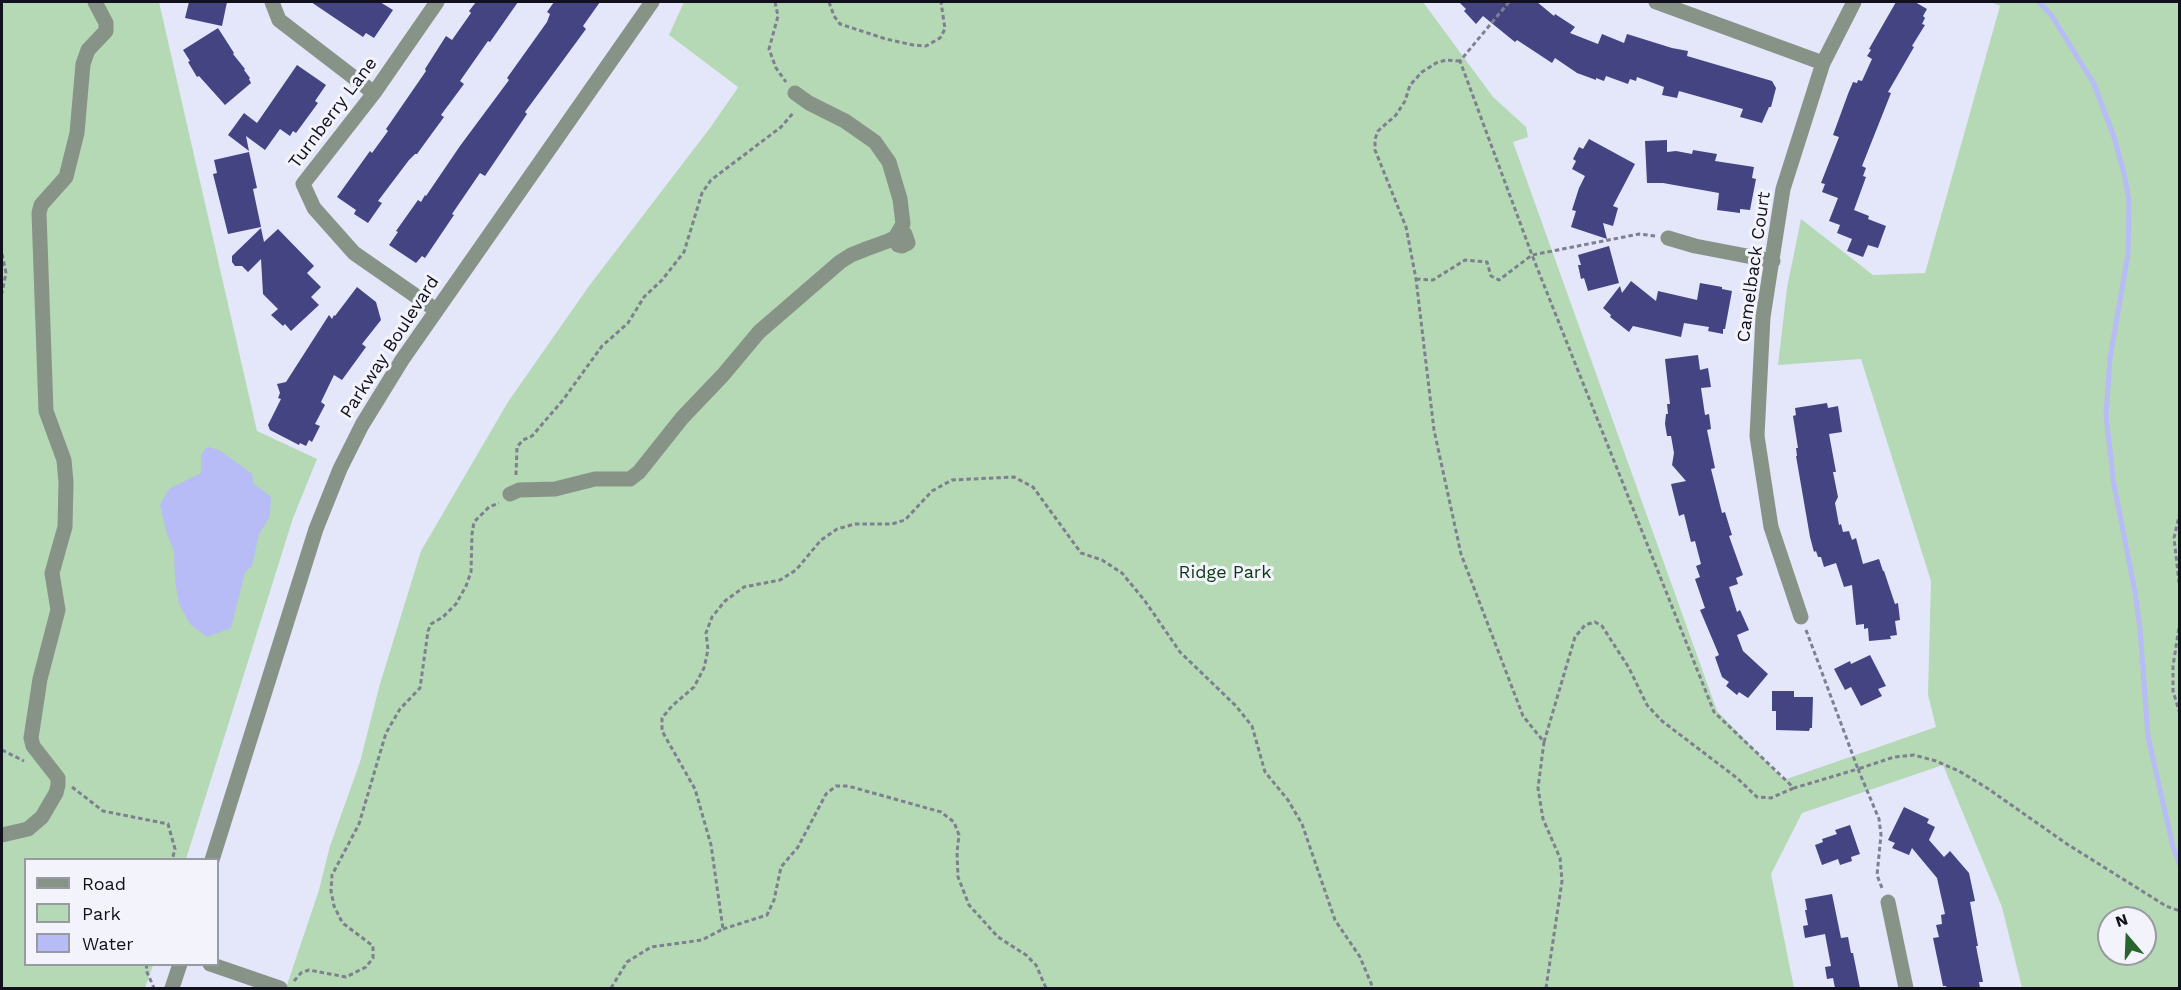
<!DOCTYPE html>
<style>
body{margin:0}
#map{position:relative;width:2181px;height:990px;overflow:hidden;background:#e4e6fa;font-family:"Work Sans",sans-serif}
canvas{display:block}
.frame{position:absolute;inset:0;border:3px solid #11111d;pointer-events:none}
.legend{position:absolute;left:24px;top:858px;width:195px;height:108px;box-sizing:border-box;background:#f3f4fb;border:2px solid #9999a2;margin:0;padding:8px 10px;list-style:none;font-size:18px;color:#11111d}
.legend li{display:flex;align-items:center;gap:12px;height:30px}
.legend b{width:30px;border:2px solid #9999a2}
.north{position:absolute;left:2097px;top:906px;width:60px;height:60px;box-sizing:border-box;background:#f3f4fb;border:2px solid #9999a2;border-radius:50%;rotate:341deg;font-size:16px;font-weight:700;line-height:24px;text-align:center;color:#11111d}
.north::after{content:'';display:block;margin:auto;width:21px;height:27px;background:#27652d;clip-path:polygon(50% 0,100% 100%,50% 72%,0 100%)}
</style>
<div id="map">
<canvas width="2181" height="990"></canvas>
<div class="frame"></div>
<ul class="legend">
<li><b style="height:8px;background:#889388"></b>Road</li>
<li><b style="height:16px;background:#b4d9b4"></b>Park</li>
<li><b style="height:16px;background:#b7bbf6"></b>Water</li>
</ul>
<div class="north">N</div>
</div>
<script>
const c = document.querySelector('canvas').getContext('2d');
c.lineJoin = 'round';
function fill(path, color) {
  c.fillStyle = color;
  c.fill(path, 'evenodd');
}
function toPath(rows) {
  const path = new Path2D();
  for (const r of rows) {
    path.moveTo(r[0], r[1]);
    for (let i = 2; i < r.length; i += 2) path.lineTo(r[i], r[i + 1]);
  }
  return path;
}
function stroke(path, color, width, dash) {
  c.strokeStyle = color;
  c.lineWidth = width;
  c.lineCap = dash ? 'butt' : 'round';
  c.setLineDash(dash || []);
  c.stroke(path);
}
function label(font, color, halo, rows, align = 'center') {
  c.font = font + ' "Work Sans",sans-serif';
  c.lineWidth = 6;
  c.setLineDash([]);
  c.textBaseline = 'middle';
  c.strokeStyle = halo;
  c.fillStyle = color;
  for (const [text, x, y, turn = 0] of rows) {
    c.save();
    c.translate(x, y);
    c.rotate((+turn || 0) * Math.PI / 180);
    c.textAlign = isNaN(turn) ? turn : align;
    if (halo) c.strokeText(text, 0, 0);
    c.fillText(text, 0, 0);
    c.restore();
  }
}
fill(toPath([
 [2,2,159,2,257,431,317,459,293,518,186,859,26,860,26,964,153,965,145,988,2,988],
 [684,2,1423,2,1493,97,1526,127,1528,137,1513,142,1717,711,1784,780,1936,727,1928,695,1931,581,1861,359,1778,365,1787,288,1801,219,1873,275,1925,273,2000,6,1991,2,2179,2,2179,988,2022,988,2002,907,1943,765,1802,813,1771,874,1794,988,286,988,319,890,330,846,360,762,380,684,421,551,508,402,589,286,710,128,737,89,738,87,669,35],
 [2109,918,2145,918,2145,954,2109,954]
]), '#b4d9b4');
fill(toPath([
 [208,447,219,450,240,465,252,474,254,484,271,497,270,516,259,534,252,566,245,572,231,628,207,637,190,624,179,604,175,580,174,551,167,534,160,505,169,489,201,473,201,457,204,450]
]), '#b7bbf6');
stroke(toPath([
 [2039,2,2052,16,2094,84,2114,137,2125,177,2129,202,2128,254,2110,358,2106,416,2114,485,2135,592,2140,629,2148,737,2173,847,2180,866]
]), '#b7bbf6', 5);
fill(toPath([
 [189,2,227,2,222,26,185,18],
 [311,2,380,2,393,10,374,38,366,33,363,37],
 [476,2,518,2,490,42,488,41,460,81,464,84,441,115,444,117,425,143,417,154,415,154,409,160,378,201,382,203,368,223,354,214,356,210,337,197,370,151,372,153,388,131,386,129,426,71,425,69,446,36,452,40,471,13,469,11],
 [554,2,600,2,583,26,586,29,525,112,527,114,485,176,480,173,452,214,454,215,425,258,422,256,416,263,389,245,398,232,396,231,418,200,421,202,425,195,426,196,460,146,509,80,507,78,547,22,550,14,547,12],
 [1459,2,1537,2,1554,16,1555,14,1575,27,1570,33,1598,44,1602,34,1624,43,1627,34,1672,48,1688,51,1687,56,1772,81,1776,88,1771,107,1769,107,1762,123,1740,117,1743,109,1679,91,1677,98,1662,95,1664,87,1637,77,1636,81,1630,79,1628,84,1606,76,1604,81,1596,78,1596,80,1577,73,1555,58,1552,63,1517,40,1515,42,1510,38,1483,16,1476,24,1464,11,1466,9],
 [1896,2,1915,2,1927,9,1923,16,1925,18,1922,24,1925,25,1912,46,1914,47,1888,92,1891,93,1862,166,1866,168,1863,176,1866,177,1854,210,1869,216,1868,219,1886,226,1878,248,1868,245,1863,257,1847,251,1852,239,1837,233,1840,225,1829,221,1838,198,1822,192,1825,184,1821,183,1839,137,1833,135,1848,94,1853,82,1857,83,1858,80,1862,81,1872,59,1867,56,1871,50,1869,49],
 [218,28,234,53,233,54,245,69,244,70,250,78,249,79,251,83,225,105,199,76,197,77,188,62,190,61,183,50],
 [297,65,326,85,315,101,318,103,296,133,293,131,290,136,280,129,265,150,246,136,249,151,228,135,244,113,257,123],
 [1589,139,1635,164,1613,206,1618,208,1613,226,1603,223,1607,239,1571,227,1576,211,1572,210,1579,188,1585,176,1572,169,1576,161,1573,159,1579,147,1583,149],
 [1667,140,1667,152,1676,151,1692,154,1693,150,1717,154,1715,161,1754,167,1752,178,1756,179,1750,210,1740,209,1740,213,1717,210,1719,193,1663,183,1647,183,1645,141],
 [249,152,257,188,253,189,261,227,228,234,213,174,217,173,214,160],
 [261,228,264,242,278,229,314,266,307,273,321,287,311,297,319,305,291,331,285,324,283,326,271,315,278,309,263,294,261,259,248,272,242,266,235,266,232,262,232,256],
 [1609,246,1619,283,1588,291,1584,278,1581,279,1578,265,1581,265,1578,255],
 [1631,281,1656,301,1658,291,1697,300,1700,283,1722,287,1722,289,1732,291,1725,329,1723,329,1723,334,1708,331,1709,327,1684,323,1681,337,1633,326,1629,332,1610,317,1611,315,1603,308,1620,286,1622,293],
 [357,287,376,302,381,320,362,344,366,347,342,380,334,375,321,402,325,405,315,424,320,426,312,442,309,440,306,446,300,443,299,445,270,430,268,425,281,399,278,398,280,393,277,384,286,382,329,315,332,319,334,315,335,316],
 [1698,355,1700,370,1708,368,1711,387,1701,388,1705,415,1709,414,1711,429,1707,430,1715,468,1711,469,1722,513,1725,512,1732,535,1729,536,1743,575,1736,578,1738,584,1729,587,1737,612,1740,610,1749,630,1737,635,1743,651,1768,674,1748,698,1739,692,1737,695,1726,686,1729,682,1722,677,1715,657,1719,655,1700,610,1705,608,1695,579,1700,577,1696,566,1701,564,1695,541,1691,542,1684,514,1679,516,1671,484,1686,481,1672,465,1674,453,1671,436,1667,436,1665,424,1666,414,1668,414,1667,404,1670,404,1665,359],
 [1827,403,1828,408,1838,406,1842,432,1829,434,1836,472,1833,472,1838,497,1835,503,1839,525,1841,524,1843,532,1849,531,1852,540,1856,538,1863,564,1879,559,1883,571,1884,571,1895,604,1898,603,1900,620,1895,621,1897,635,1890,636,1891,639,1869,641,1868,628,1864,629,1864,624,1856,625,1852,585,1844,587,1836,563,1824,567,1821,557,1818,557,1816,551,1814,552,1810,537,1796,456,1797,456,1796,448,1798,448,1793,416,1796,415,1795,408],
 [1870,655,1886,686,1878,689,1882,696,1861,706,1851,687,1845,690,1834,669,1850,661,1851,664],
 [1772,691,1794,691,1794,697,1813,697,1812,728,1810,728,1809,731,1776,730,1776,711,1772,711],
 [1904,807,1929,819,1927,823,1935,827,1929,840,1944,857,1950,851,1969,873,1975,901,1970,902,1978,946,1976,946,1983,982,1979,982,1980,988,1947,988,1946,986,1943,986,1933,938,1939,937,1936,925,1942,924,1941,915,1945,914,1937,878,1912,848,1909,855,1892,848,1895,843,1888,840],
 [1850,825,1860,854,1851,857,1852,861,1840,865,1838,859,1822,865,1815,845,1823,842,1822,839,1837,834,1835,830],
 [1832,894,1841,938,1848,937,1851,953,1853,953,1860,988,1835,988,1833,978,1827,979,1825,967,1831,966,1825,934,1805,938,1803,926,1808,925,1805,910,1807,910,1805,899]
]), '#444483');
stroke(toPath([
 [775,2,778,16,769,49,776,68,786,82],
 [829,2,834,16,840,24,886,39,913,45,926,46,940,38,945,29,941,2],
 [1509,2,1460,61,1532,255,1714,712,1794,788,1858,769,1879,819,1881,835,1877,875,1882,888],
 [1460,61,1446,60,1436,63,1422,72,1410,85,1405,101,1396,115,1378,131,1375,139,1375,150,1406,227,1416,279,1434,430,1461,554,1523,716,1544,742,1538,788,1543,819,1560,858,1562,881,1546,988],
 [2,254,6,273,2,293],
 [1416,279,1433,280,1465,260,1487,262,1491,276,1499,280,1532,255,1639,234,1655,236],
 [516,475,517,447,523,440,532,436,563,400,602,346,628,323,644,297,662,280,684,252,702,193,711,180,781,127,794,112],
 [2180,512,2174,538,2180,591],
 [2180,621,2173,666,2173,691,2180,714],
 [1806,630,1858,769,1894,757,1914,755,1936,761,1959,771,1987,788,2067,844,2166,906,2180,911],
 [1544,742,1575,637,1585,625,1595,622,1602,626,1629,668,1647,705,1662,721,1737,778,1757,797,1771,798,1794,788],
 [2,750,24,761],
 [72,787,103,811,168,824,175,849,172,860],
 [723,929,767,915,774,900,781,867,798,847,826,794,836,786,848,786,941,812,954,822,959,835,957,852,958,877,969,905,998,937,1026,955,1036,965,1046,988],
 [147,964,146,970,154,988],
 [294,981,301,973,309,970,346,977,366,967,373,958,373,946,344,924,341,920,334,906,331,891,332,875,359,824,386,733,400,709,420,688,428,631,431,624,443,617,456,604,466,586,471,572,472,534,474,522,489,507,499,503],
 [611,988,627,962,651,947,702,940,723,929,711,845,695,789,662,731,662,718,672,706,694,687,704,668,708,650,706,633,712,617,725,601,744,587,780,580,796,570,821,540,837,529,855,524,892,524,905,520,932,491,952,480,1014,477,1033,487,1081,553,1102,560,1122,573,1145,601,1180,652,1236,706,1252,726,1265,772,1288,800,1302,824,1335,920,1360,957,1373,988]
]), '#7e7f8f', 3, [4.5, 3]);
stroke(toPath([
 [272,2,279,20,374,93],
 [1656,2,1823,63],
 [1668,238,1695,246,1773,261],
 [436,310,354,253,314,208,303,184,374,93,437,2],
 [510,494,519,490,555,489,595,479,630,479,639,472,682,418,723,375,759,332,840,262,851,255,866,249,888,241,895,238,905,234,908,243,902,246,898,245,895,238,903,224,900,199,889,162,875,142,845,121,809,103,795,93],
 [1801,617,1771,527,1757,436,1763,317,1783,189,1823,63,1854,2],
 [2,835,28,829,42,817,56,793,58,785,58,778,33,746,31,738,40,679,58,610,52,573,65,527,66,482,64,460,46,411,39,213,41,205,66,177,77,133,83,64,88,50,106,31,106,23,95,2],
 [212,860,316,529,340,469,362,425,402,360,652,2],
 [1888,902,1906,988],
 [210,964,280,988],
 [172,988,180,964]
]), '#889388', 15);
label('18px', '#11111d', '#f3f4fb', [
 ["Turnberry Lane",333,113,-53],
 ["Camelback Court",1754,267,-82],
 ["Parkway Boulevard",390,347,-57]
]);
label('18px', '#0b3711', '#f3f4fb', [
 ["Ridge Park",1225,573]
]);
</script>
